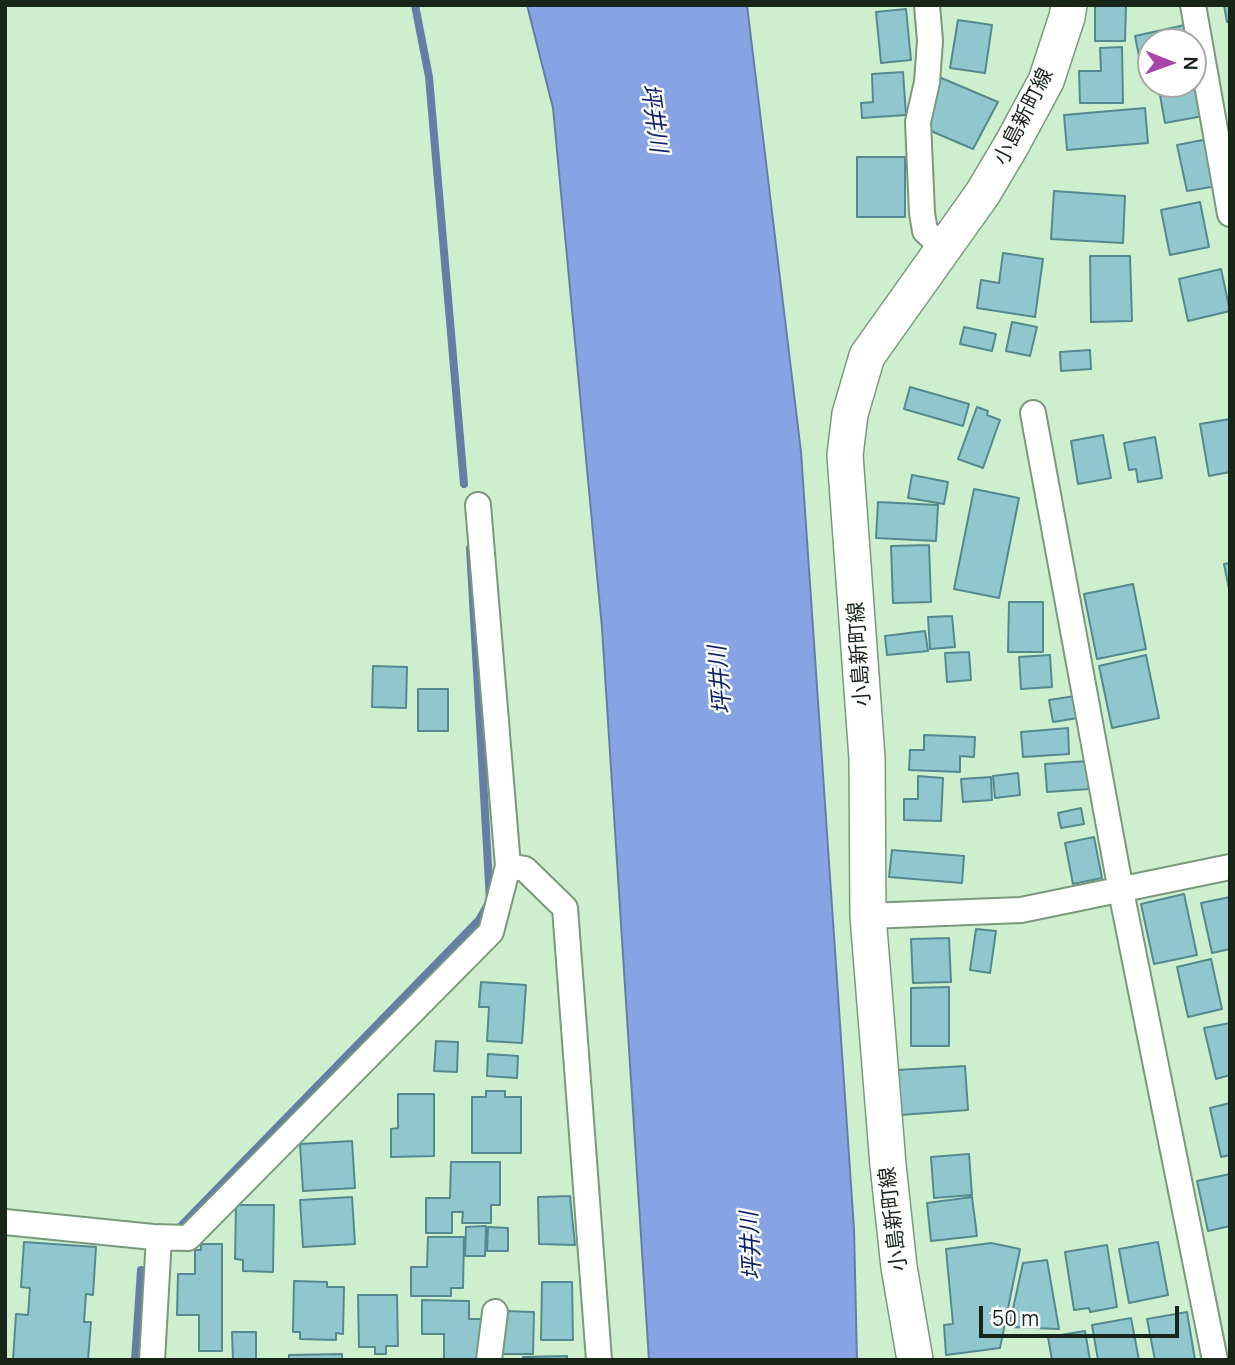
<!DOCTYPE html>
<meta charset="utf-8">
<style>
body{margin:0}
#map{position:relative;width:1235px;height:1365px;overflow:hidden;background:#cdefce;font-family:Manrope,sans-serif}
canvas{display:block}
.frame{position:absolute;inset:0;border:7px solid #182519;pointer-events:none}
.north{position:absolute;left:1137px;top:28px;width:70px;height:70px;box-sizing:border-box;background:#fff;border:2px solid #a3a8a3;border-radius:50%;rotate:91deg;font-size:19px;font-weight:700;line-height:28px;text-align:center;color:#182519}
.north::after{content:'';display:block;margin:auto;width:24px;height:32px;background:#a845ab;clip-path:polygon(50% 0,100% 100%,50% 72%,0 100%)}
.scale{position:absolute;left:979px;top:1306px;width:200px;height:32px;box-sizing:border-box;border:4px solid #182519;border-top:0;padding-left:9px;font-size:21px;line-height:24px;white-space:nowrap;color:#182519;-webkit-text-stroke:5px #fff;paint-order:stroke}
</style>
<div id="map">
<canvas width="1235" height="1365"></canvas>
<div class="frame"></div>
<div class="north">N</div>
<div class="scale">50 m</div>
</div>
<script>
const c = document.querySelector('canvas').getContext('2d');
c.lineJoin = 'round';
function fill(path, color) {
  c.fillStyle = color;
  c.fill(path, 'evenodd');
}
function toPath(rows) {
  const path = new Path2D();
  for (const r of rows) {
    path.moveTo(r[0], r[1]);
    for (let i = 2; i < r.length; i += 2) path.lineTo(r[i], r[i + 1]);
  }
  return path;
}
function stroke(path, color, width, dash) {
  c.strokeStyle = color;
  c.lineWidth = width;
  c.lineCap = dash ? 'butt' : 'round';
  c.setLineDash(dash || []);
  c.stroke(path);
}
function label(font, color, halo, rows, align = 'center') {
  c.font = font + ' Manrope,"Noto Sans JP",sans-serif';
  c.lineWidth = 5;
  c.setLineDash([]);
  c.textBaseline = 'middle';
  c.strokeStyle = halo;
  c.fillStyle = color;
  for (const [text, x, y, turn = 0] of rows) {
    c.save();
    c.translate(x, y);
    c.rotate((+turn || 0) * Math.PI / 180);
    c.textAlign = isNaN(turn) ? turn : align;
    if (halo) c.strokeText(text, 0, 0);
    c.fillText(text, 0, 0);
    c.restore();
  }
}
const water = toPath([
 [527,5,747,5,801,452,854,1229,857,1360,649,1360,602,628,553,108,527,5]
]);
fill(water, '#87a3e3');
stroke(water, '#667da6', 2);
stroke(toPath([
 [415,5,429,77,464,484],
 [179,1228,479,920,490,901,470,548],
 [135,1360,141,1270]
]), '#667da6', 8);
const building = toPath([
 [1095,5,1126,5,1125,41,1095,41,1095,5],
 [1224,5,1230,5,1230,21,1227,22,1224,5],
 [906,9,911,60,881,63,876,12,906,9],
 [958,20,992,25,985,73,950,68,958,20],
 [1185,25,1189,42,1151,42,1151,64,1141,66,1135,36,1185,25],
 [1122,47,1123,103,1080,103,1079,71,1101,71,1100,48,1122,47],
 [903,72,906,115,862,118,861,103,873,102,872,74,903,72],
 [1193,76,1195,76,1203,116,1165,123,1158,84,1193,84,1193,76],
 [939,77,998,102,973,149,924,128,939,77],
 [1145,108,1148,143,1067,150,1064,115,1145,108],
 [1208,139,1217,186,1187,191,1177,145,1208,139],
 [857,157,905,157,905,217,857,217,857,157],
 [1054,191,1125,196,1123,243,1051,239,1054,191],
 [1200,202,1209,247,1170,255,1161,210,1200,202],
 [1003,253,1043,259,1035,317,977,308,981,280,999,283,1003,253],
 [1090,256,1130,256,1132,321,1091,322,1090,256],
 [1221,269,1230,311,1188,321,1179,279,1221,269],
 [1012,322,1037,327,1030,356,1006,351,1012,322],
 [964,327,996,334,992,351,960,344,964,327],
 [1090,350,1091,369,1061,371,1060,352,1090,350],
 [910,387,969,404,963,426,904,409,910,387],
 [977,407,988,411,987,415,1000,420,983,468,958,459,977,407],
 [1230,419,1230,472,1209,476,1200,424,1230,419],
 [1103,435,1111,478,1078,484,1071,441,1103,435],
 [1155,437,1162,478,1138,482,1136,469,1129,470,1124,443,1155,437],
 [912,475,948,482,944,504,908,498,912,475],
 [974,489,1019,498,999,598,954,589,974,489],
 [878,502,938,505,936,541,876,538,878,502],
 [929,545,931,602,893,603,891,546,929,545],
 [1230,563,1230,594,1224,564,1230,563],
 [1133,584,1146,649,1097,659,1084,594,1133,584],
 [1009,602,1043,602,1043,652,1008,652,1009,602],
 [952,616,955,647,930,649,928,617,952,616],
 [925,631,928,651,887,655,885,636,925,631],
 [969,652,971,680,947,682,945,653,969,652],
 [1050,655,1052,687,1021,689,1019,657,1050,655],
 [1146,655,1159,718,1112,728,1099,666,1146,655],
 [373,666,407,667,406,708,372,707,373,666],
 [418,689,448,689,448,731,418,731,418,689],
 [1075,696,1078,718,1053,722,1049,700,1075,696],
 [1068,728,1069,754,1023,757,1021,732,1068,728],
 [924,735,975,737,974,757,960,756,960,772,909,770,910,750,924,750,924,735],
 [1088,761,1090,789,1047,792,1045,764,1088,761],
 [1018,773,1020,795,995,798,993,776,1018,773],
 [918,776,943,778,941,821,904,820,904,799,918,799,918,776],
 [991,777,992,800,963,802,961,779,991,777],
 [1081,808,1084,824,1061,828,1058,813,1081,808],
 [1094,837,1102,878,1073,884,1065,843,1094,837],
 [892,850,964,856,962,883,889,877,892,850],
 [1184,894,1197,955,1154,964,1141,904,1184,894],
 [1230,897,1230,949,1212,953,1201,903,1230,897],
 [976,929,996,931,990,973,970,970,976,929],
 [949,938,951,982,913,983,911,939,949,938],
 [1211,959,1222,1009,1188,1017,1177,967,1211,959],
 [481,982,526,985,522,1043,487,1041,489,1007,479,1007,481,982],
 [949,987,949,1046,911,1046,911,988,949,987],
 [1230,1023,1230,1075,1216,1079,1204,1028,1230,1023],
 [436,1041,458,1042,457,1072,434,1071,436,1041],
 [488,1054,518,1056,517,1078,487,1076,488,1054],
 [965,1066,968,1110,900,1115,897,1070,965,1066],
 [486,1091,505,1091,505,1097,521,1097,521,1153,472,1153,472,1097,486,1097,486,1091],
 [398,1094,434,1094,434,1156,391,1157,391,1129,398,1128,398,1094],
 [1230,1103,1230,1155,1221,1157,1210,1108,1230,1103],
 [352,1141,355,1188,303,1191,300,1144,352,1141],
 [969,1154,972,1195,934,1198,931,1157,969,1154],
 [451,1162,500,1162,500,1205,491,1205,491,1223,462,1223,463,1212,452,1212,452,1233,426,1233,426,1198,450,1198,451,1162],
 [1230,1174,1230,1226,1208,1231,1197,1181,1230,1174],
 [570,1196,575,1245,539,1244,538,1197,570,1196],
 [352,1197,355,1244,303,1247,300,1200,352,1197],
 [972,1197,977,1236,931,1241,927,1203,972,1197],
 [236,1205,274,1205,273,1272,243,1271,243,1260,235,1259,236,1205],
 [486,1226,485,1256,465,1256,466,1227,486,1226],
 [488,1227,508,1228,508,1251,487,1251,488,1227],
 [428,1237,464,1237,463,1288,451,1288,451,1296,411,1296,411,1267,427,1267,428,1237],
 [24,1242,96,1247,93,1295,86,1294,84,1322,91,1322,88,1360,13,1360,16,1314,28,1315,30,1288,21,1287,24,1242],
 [1158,1242,1168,1295,1129,1303,1119,1249,1158,1242],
 [991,1243,1020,1249,1000,1348,946,1355,944,1325,953,1324,946,1249,991,1243],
 [201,1244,222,1244,222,1351,199,1351,199,1315,177,1315,178,1274,195,1274,195,1250,201,1250,201,1244],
 [1107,1245,1117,1307,1090,1312,1089,1308,1074,1310,1065,1252,1107,1245],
 [1047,1260,1059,1329,1009,1327,1023,1263,1047,1260],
 [294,1281,327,1282,327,1287,344,1287,343,1334,336,1333,336,1340,300,1339,300,1332,293,1332,294,1281],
 [542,1282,572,1282,573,1340,541,1340,542,1282],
 [358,1295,397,1295,398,1346,386,1346,386,1354,375,1354,375,1347,359,1347,358,1295],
 [422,1300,469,1301,469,1319,482,1319,479,1360,444,1360,444,1334,422,1334,422,1300],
 [504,1311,534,1312,533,1354,503,1354,504,1311],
 [1187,1312,1195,1360,1155,1360,1147,1319,1187,1312],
 [1131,1318,1139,1360,1098,1360,1092,1325,1131,1318],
 [1085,1331,1090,1360,1052,1360,1048,1337,1085,1331],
 [232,1332,256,1332,256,1360,233,1360,232,1332],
 [342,1354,342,1360,289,1360,289,1355,342,1354],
 [567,1356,567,1360,523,1360,523,1357,567,1356]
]);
fill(building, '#90c6cd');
stroke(building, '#54898f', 2);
const street = toPath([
 [927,5,930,41,927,82,918,122,922,213,925,231,944,248],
 [1193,5,1230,214],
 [1033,413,1121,891,1215,1360],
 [508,866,525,869,565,908,599,1360],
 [868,916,1021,910,1230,867],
 [5,1222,153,1237,188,1238,491,932,508,866,478,505],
 [152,1360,159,1237],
 [489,1360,495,1312]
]);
const secondary = toPath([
 [915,1360,899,1267,888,1165,868,916,867,758,845,455,850,414,867,356,983,193,1012,144,1046,81,1067,17,1069,5]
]);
stroke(street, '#79997b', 28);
stroke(secondary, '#79997b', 38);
stroke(street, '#fff', 24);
stroke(secondary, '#fff', 35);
label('21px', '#182519', '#fff', [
 ["小島新町線",1024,117,-63],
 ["小島新町線",860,654,-94],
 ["小島新町線",894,1219,-97]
]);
label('italic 23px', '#0e216b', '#fff', [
 ["坪井川",653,118,82],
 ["坪井川",721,680,-95],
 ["坪井川",752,1246,-93]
]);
</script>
